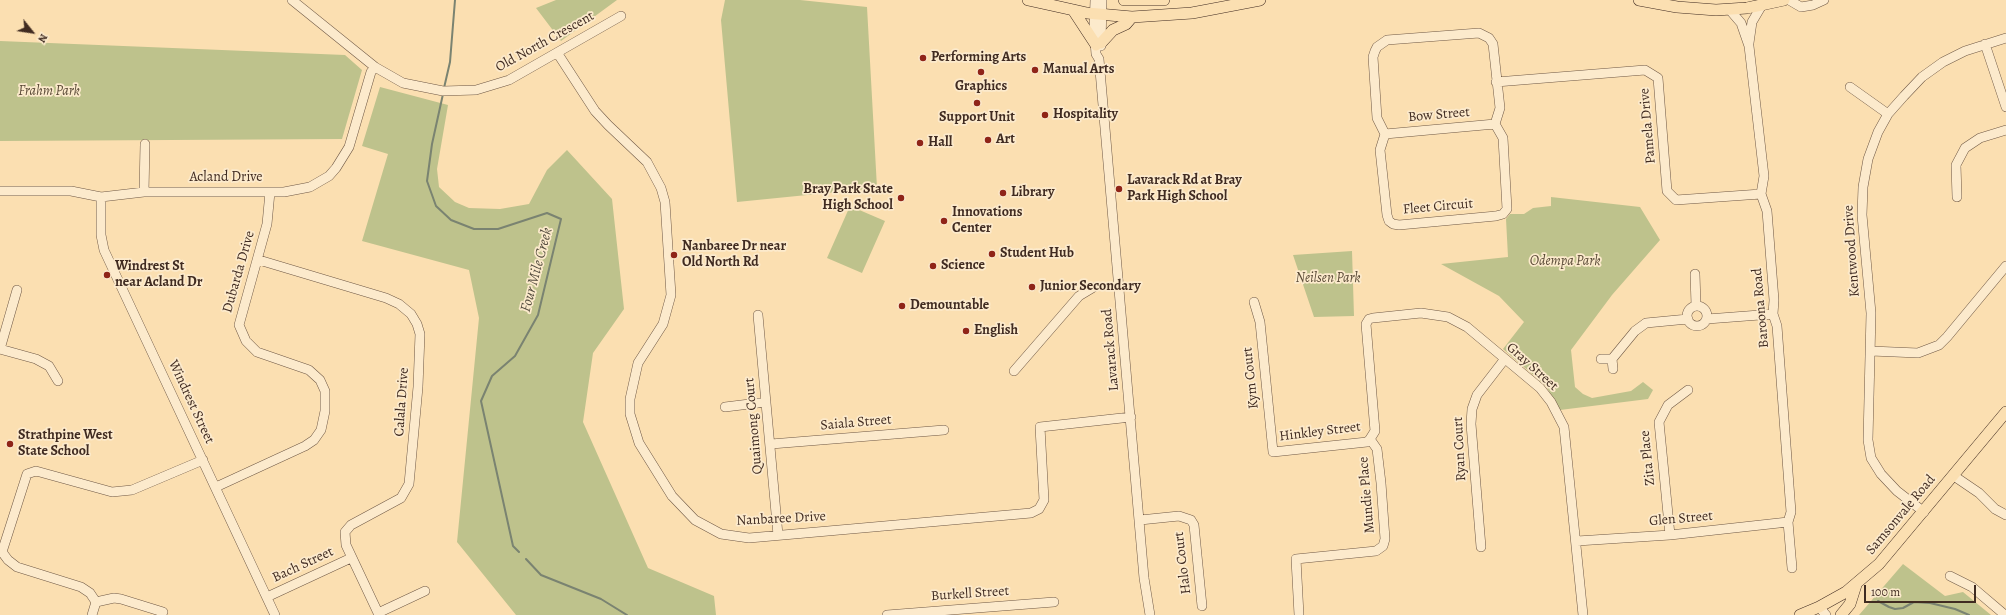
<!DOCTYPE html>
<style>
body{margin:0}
#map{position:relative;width:2006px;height:615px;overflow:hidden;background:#fbdfb1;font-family:Alegreya,serif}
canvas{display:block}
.north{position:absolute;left:12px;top:12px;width:40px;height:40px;-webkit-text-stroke:3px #fceacc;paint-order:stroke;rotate:120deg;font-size:11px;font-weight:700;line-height:16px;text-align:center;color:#402b21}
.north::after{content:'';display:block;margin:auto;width:14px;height:18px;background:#402b21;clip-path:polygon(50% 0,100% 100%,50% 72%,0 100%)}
.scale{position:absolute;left:1864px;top:585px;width:112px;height:18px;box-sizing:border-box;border:2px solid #402b21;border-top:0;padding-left:5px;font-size:12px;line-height:14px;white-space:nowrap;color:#402b21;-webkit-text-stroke:3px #fceacc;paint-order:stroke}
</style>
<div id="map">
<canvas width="2006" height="615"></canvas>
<div class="north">N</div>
<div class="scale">100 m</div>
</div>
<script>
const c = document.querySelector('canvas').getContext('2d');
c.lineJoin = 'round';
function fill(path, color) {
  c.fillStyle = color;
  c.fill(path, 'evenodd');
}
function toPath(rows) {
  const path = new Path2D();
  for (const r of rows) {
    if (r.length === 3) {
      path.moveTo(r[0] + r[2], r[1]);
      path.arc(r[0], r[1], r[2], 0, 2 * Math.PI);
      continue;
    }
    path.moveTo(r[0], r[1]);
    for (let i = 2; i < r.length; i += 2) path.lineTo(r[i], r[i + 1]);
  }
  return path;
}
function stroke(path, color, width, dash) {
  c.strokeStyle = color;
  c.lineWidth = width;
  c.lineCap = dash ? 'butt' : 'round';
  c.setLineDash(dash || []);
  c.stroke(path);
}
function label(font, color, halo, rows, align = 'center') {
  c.font = font + ' Alegreya,serif';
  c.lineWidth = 3.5;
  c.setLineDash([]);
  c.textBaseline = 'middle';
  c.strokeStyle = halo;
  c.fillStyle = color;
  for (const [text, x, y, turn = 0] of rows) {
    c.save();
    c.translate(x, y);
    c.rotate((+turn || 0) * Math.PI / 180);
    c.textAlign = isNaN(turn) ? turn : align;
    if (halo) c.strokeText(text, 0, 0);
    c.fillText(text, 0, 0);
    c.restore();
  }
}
fill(toPath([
 [556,0,617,0,561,41,536,8],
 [725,0,800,0,867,7,877,188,737,202,721,20],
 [0,41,345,55,362,70,342,139,0,141],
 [380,87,448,105,437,169,439,187,455,202,469,208,500,209,529,204,547,170,567,150,612,199,624,309,593,353,583,422,648,568,714,596,716,615,516,615,457,542,479,318,469,270,362,241,388,154,362,146],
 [1551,197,1640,207,1660,240,1612,295,1571,350,1575,387,1583,394,1592,398,1631,391,1643,382,1653,390,1648,399,1560,410,1546,386,1503,349,1524,322,1499,296,1441,264,1508,257,1506,219,1510,214,1524,214,1533,208,1551,206],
 [850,206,885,221,862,273,827,258],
 [1352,251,1354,316,1314,317,1293,255],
 [1903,564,1945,596,1963,592,1991,615,1859,615]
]), '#bec28c');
stroke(toPath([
 [444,88,450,62,455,0],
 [443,94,432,144,427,181,436,206,451,220,474,229,498,229,547,213,561,219,538,315,515,356,492,376,481,401,513,546,519,552],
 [526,559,541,575,601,599,627,615],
 [1878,601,1889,607,1895,609,1903,608,1914,602,1930,603,1955,609,1969,615]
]), '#7a8371', 2);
const minor = toPath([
 [292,0,375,67,403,83,443,91,476,90,509,80,621,16],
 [1095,0,1094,29,1096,54,1099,59,1144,578,1150,615],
 [1789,0,1801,7,1813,5,1824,0],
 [1729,9,1741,23,1749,46,1764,176,1761,194,1767,211,1774,300,1773,314,1777,326,1791,512,1788,522,1792,568],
 [1479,33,1489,38,1493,44,1500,108,1495,124,1503,138,1507,209,1503,214,1496,216,1399,225,1393,224,1389,221,1387,215,1380,150,1385,134,1377,118,1373,57,1375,51,1377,47,1387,40,1479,33],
 [1749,43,1752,22,1762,5],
 [1985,44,2006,107],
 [1101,46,1102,0],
 [558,54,595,111,608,125,647,162,661,188,665,202,671,295,663,324,638,363,630,399,630,414,639,443,672,496,695,520,721,534,749,538,1031,513,1039,509,1044,500,1040,427,1131,417],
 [1496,82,1645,70,1658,78,1667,191,1676,200,1761,194],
 [1850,87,1888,114],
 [1385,134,1495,124],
 [0,191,71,191,101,197,144,192,284,192,310,187,329,176,336,168,349,147,371,72,375,67],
 [144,192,145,144],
 [101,197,101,235,104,250,275,615],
 [1957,197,1956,165,1965,148,1980,138,2006,130],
 [259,260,386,298,399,304,411,314,417,324,420,334,418,387,409,484,401,498,351,525,345,532,346,545,379,615],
 [1695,274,1696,305],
 [1254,302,1260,322,1273,452,1367,442,1370,439],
 [1697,316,10],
 [758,315,778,535],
 [1707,319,1773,314],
 [0,349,36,359,49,366,58,381],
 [0,349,17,290],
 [1871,351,1918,353,1939,345,1947,337,2006,266],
 [1601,359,1612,359,1613,369],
 [1612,359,1635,331,1646,323,1688,319],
 [1014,371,1079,296,1094,287],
 [725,407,766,402],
 [771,444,944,430],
 [1954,476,1979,493,1995,509,2006,515],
 [216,487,305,446,314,440,321,430,325,411,325,391,320,380,309,370,257,352,246,341,239,325,267,224,270,192],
 [1924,512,1897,491,1881,474,1871,458,1868,440,1871,313,1862,215,1863,187,1868,159,1878,132,1888,114,1904,96,1922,77,1943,62,1965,51,2006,38],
 [1140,520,1179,516,1191,520,1194,525,1202,606],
 [1670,535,1659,422,1668,405,1688,390],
 [1577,541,1670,535,1788,522],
 [1481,547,1471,424,1472,409,1477,395,1504,360],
 [1950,576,1972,587,2005,615],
 [267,597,351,558],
 [96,602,90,593,81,587,17,567,8,560,2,552,27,474,36,471,112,492,132,490,203,460],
 [96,602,114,598,121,599,163,612],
 [1819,607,1826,615],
 [378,613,425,591],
 [92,615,96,602],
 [887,615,1054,602],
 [1299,615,1296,559,1376,551,1383,546,1385,539,1381,483,1377,449,1370,439,1375,431,1366,324,1369,319,1373,318,1421,313,1448,317,1467,327,1540,388,1551,402,1564,427,1583,615]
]);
const major = toPath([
 [1028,0,1087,13,1132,17,1192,13,1260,0],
 [1124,0,1164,0],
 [1639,0,1677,7,1716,10,1747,8,1784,0],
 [1073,10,1096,45],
 [1101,43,1113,30,1126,24,1132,17],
 [1800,615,1819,607,1846,592,1879,564,2006,412],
 [1841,615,1850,604,1856,585]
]);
stroke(minor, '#6f5845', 10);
stroke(major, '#402b21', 12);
stroke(minor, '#fceacc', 9);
stroke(major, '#fbdfb1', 11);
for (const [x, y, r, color] of [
 [923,58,4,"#8f2418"],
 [1035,70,4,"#8f2418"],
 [981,72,4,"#8f2418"],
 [977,103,4,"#8f2418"],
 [1045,115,4,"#8f2418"],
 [988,140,4,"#8f2418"],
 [920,143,4,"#8f2418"],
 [1119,189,4,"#8f2418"],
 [1003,193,4,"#8f2418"],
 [901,198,4,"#8f2418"],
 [944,221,4,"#8f2418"],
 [992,254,4,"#8f2418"],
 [674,255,4,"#8f2418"],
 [933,266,4,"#8f2418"],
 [107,275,4,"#8f2418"],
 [1032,287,4,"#8f2418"],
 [902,306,4,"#8f2418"],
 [966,331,4,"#8f2418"],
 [10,444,4,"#8f2418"]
]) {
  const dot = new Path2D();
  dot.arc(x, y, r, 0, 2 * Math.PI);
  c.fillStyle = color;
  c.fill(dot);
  stroke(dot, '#fceacc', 1.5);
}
label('14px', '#402b21', '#fceacc', [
 ["Old North Crescent",545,42,-29],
 ["Bow Street",1439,115,-5],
 ["Pamela Drive",1648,126,-95],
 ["Acland Drive",226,178],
 ["Fleet Circuit",1438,207,-5],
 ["Kentwood Drive",1852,251,-94],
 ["Dubarda Drive",239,272,-74],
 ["Baroona Road",1761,308,-95],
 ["Lavarack Road",1111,350,-95],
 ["Gray Street",1532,367,42],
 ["Kym Court",1251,378,-96],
 ["Windrest Street",191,402,65],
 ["Calala Drive",402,402,-86],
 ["Saiala Street",856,423,-5],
 ["Quaimong Court",754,426,-95],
 ["Hinkley Street",1320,432,-7],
 ["Ryan Court",1460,449,-93],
 ["Zita Place",1648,458,-96],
 ["Mundie Place",1367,495,-95],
 ["Samsonvale Road",1901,515,-50],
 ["Nanbaree Drive",781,519,-3],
 ["Glen Street",1681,519,-5],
 ["Halo Court",1183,563,-97],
 ["Bach Street",303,565,-25],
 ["Burkell Street",970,594,-4]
]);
label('bold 14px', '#402b21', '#fceacc', [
 ["Performing Arts",931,58],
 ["Manual Arts",1043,70],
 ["Graphics",981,87,"center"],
 ["Hospitality",1053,115],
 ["Support Unit",977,118,"center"],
 ["Art",996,140],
 ["Hall",928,143],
 ["Lavarack Rd at Bray",1127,181],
 ["Park High School",1127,197],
 ["Bray Park State",893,190,"right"],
 ["High School",893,206,"right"],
 ["Library",1011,193],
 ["Innovations",952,213],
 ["Center",952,229],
 ["Nanbaree Dr near",682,247],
 ["Old North Rd",682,263],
 ["Student Hub",1000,254],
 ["Science",941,266],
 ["Windrest St",115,267],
 ["near Acland Dr",115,283],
 ["Junior Secondary",1040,287],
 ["Demountable",910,306],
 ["English",974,331],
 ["Strathpine West",18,436],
 ["State School",18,452]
], 'left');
label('italic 14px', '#594936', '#fceacc', [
 ["Frahm Park",49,92],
 ["Odempa Park",1565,262],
 ["Neilsen Park",1328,279]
]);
label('italic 15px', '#585042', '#fceacc', [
 ["Four Mile Creek",537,270,-75]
]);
</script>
